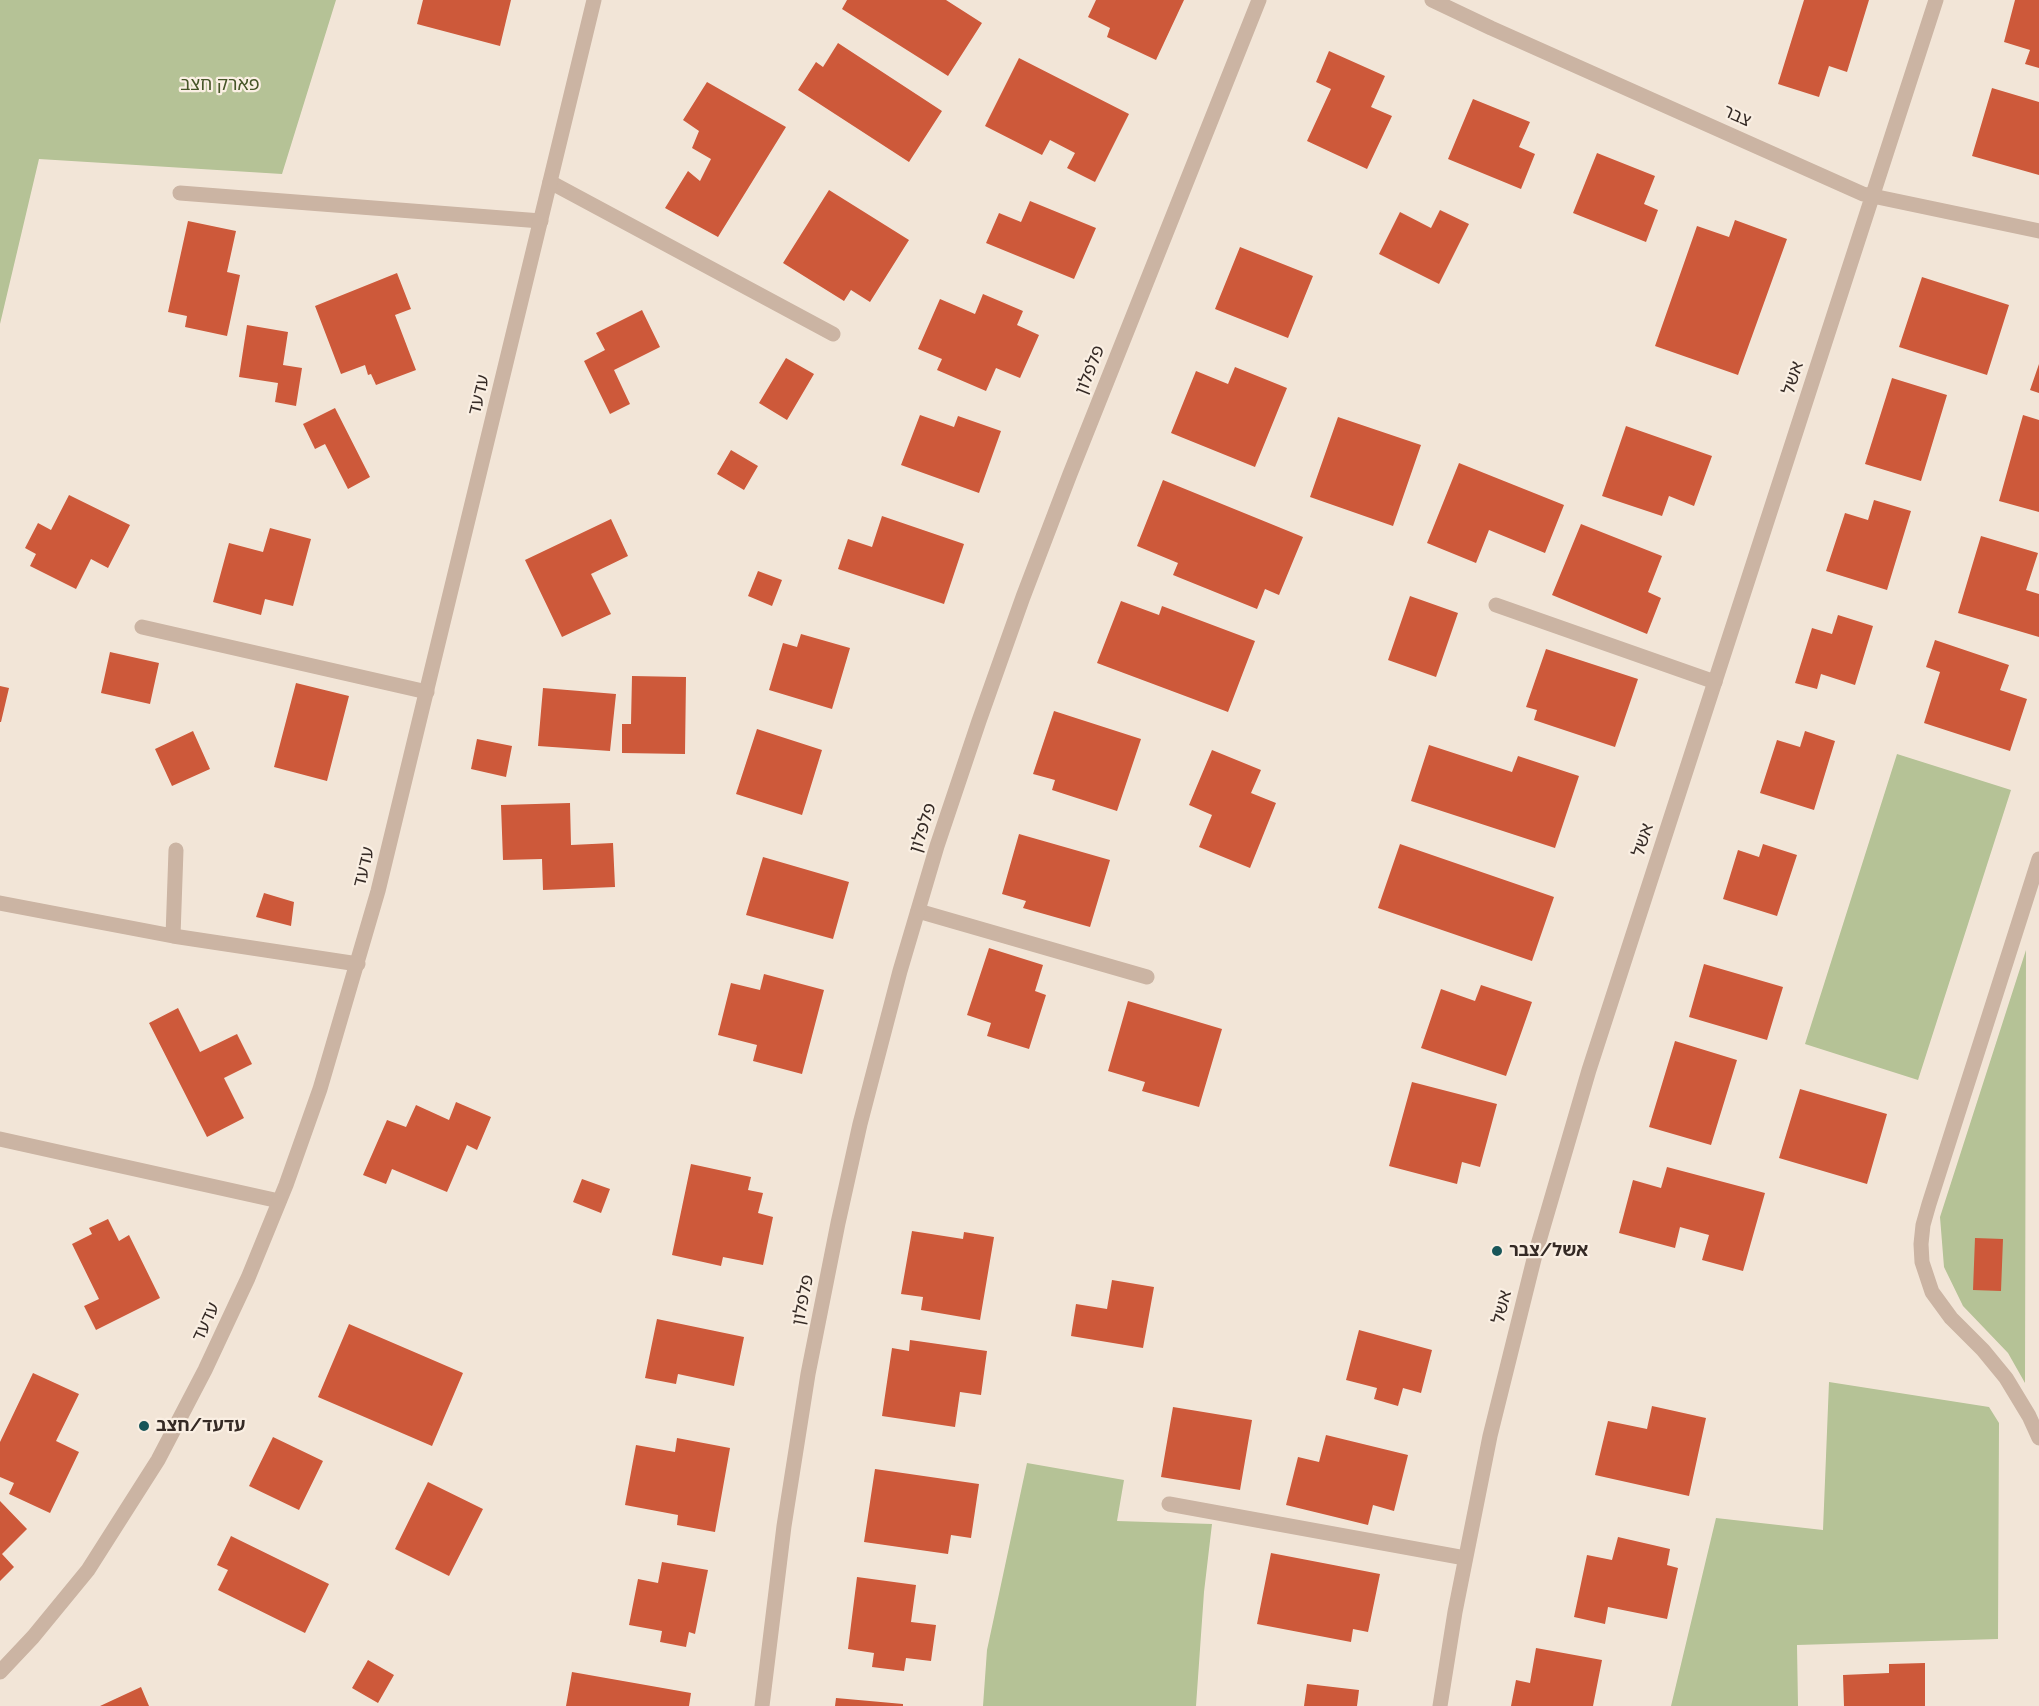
<!DOCTYPE html>
<meta charset="utf-8">
<style>
body{margin:0}
canvas{display:block;background:#f2e5d7}
</style>
<canvas width="2039" height="1706"></canvas>
<script>
const c = document.querySelector('canvas').getContext('2d');
c.lineJoin = 'round';
function fill(path, color) {
  c.fillStyle = color;
  c.fill(path, 'evenodd');
}
function toPath(rows) {
  const path = new Path2D();
  for (const r of rows) {
    path.moveTo(r[0], r[1]);
    for (let i = 2; i < r.length; i += 2) path.lineTo(r[i], r[i + 1]);
  }
  return path;
}
function stroke(path, color, width, dash) {
  c.strokeStyle = color;
  c.lineWidth = width;
  c.lineCap = dash ? 'butt' : 'round';
  c.setLineDash(dash || []);
  c.stroke(path);
}
function label(font, color, halo, rows, align = 'center') {
  c.font = font + ' Raleway,"Noto Sans Hebrew",sans-serif';
  c.lineWidth = 4.5;
  c.setLineDash([]);
  c.textBaseline = 'middle';
  c.strokeStyle = halo;
  c.fillStyle = color;
  for (const [text, x, y, turn = 0] of rows) {
    c.save();
    c.translate(x, y);
    c.rotate((+turn || 0) * Math.PI / 180);
    c.textAlign = isNaN(turn) ? turn : align;
    if (halo) c.strokeText(text, 0, 0);
    c.fillText(text, 0, 0);
    c.restore();
  }
}
fill(toPath([
 [0,0,336,0,282,174,39,159,0,324],
 [1897,754,2011,790,1918,1080,1805,1044],
 [2026,950,2025,1383,2008,1353,1963,1306,1944,1267,1940,1217],
 [1829,1382,1989,1407,1999,1423,1998,1639,1797,1645,1798,1706,1671,1706,1716,1518,1823,1530],
 [1027,1463,1124,1480,1117,1521,1212,1524,1204,1592,1196,1706,983,1706,987,1650]
]), '#b5c296');
fill(toPath([
 [423,0,511,0,500,46,417,24],
 [847,0,946,0,982,23,948,76,842,9],
 [1096,0,1184,0,1156,60,1107,37,1110,28,1088,17],
 [1804,0,1869,0,1847,72,1829,66,1819,97,1778,84],
 [2015,0,2039,0,2039,68,2025,64,2030,50,2004,42],
 [838,43,942,111,909,162,798,90,816,62,823,67],
 [1329,51,1385,76,1371,107,1392,116,1367,169,1307,141,1331,89,1316,82],
 [1019,58,1129,114,1095,182,1067,168,1075,153,1050,140,1042,155,985,126],
 [707,82,786,127,718,237,665,208,688,171,700,181,711,159,692,148,699,131,683,120],
 [1992,88,2039,102,2039,175,1972,156],
 [1473,99,1530,122,1519,147,1535,154,1521,189,1448,159],
 [1597,153,1655,176,1644,204,1658,210,1646,242,1573,213],
 [829,190,909,240,870,302,851,290,844,301,783,263],
 [1030,201,1096,228,1074,279,986,243,999,213,1021,222],
 [1440,210,1469,224,1439,284,1379,254,1400,212,1431,228],
 [1735,220,1787,239,1738,375,1655,346,1697,226,1729,237],
 [188,221,236,231,227,272,240,275,227,336,185,327,187,316,168,312],
 [1240,247,1313,276,1288,338,1215,309],
 [397,273,411,309,395,315,416,370,376,385,371,374,368,375,365,365,341,374,315,306],
 [1922,277,2009,305,1987,375,1899,347],
 [983,294,1023,311,1017,325,1039,335,1020,378,996,368,986,391,937,370,942,359,918,349,940,299,975,314],
 [642,310,660,347,614,370,630,404,610,414,584,361,605,350,596,333],
 [247,325,288,332,283,365,302,368,296,406,275,402,278,383,239,377],
 [786,358,814,374,787,420,759,403],
 [2039,364,2039,393,2030,390],
 [1235,367,1287,388,1255,467,1171,433,1196,371,1228,384],
 [1892,378,1947,395,1921,481,1865,464],
 [335,408,370,477,348,489,325,444,315,449,303,424],
 [920,415,954,427,958,416,1001,431,979,493,901,465],
 [2023,415,2039,420,2039,512,1999,501],
 [1338,417,1421,445,1393,526,1310,497],
 [1626,426,1712,456,1694,506,1669,496,1662,516,1602,496],
 [731,450,758,466,744,490,717,474],
 [1459,463,1564,505,1545,553,1489,530,1476,563,1427,543],
 [1163,480,1303,537,1279,595,1265,589,1257,609,1173,575,1178,563,1137,546],
 [69,495,130,525,108,568,91,559,76,589,30,566,36,554,25,548,38,523,51,530],
 [1874,500,1911,511,1887,590,1826,571,1845,513,1868,520],
 [882,516,964,544,944,604,838,569,848,539,872,547],
 [611,519,628,556,591,574,611,614,562,637,525,560],
 [1581,524,1662,556,1648,592,1661,598,1647,634,1552,595],
 [270,528,311,539,293,606,265,599,261,615,213,602,229,543,263,552],
 [1981,536,2038,553,2026,590,2039,594,2039,637,1958,613],
 [758,571,782,580,772,606,748,596],
 [1410,596,1458,613,1436,677,1388,660],
 [1121,601,1159,615,1162,606,1255,641,1228,712,1097,663],
 [1838,615,1873,626,1855,685,1821,674,1817,689,1795,683,1812,628,1832,634],
 [801,634,850,648,832,709,769,690,783,643,797,647],
 [1935,640,2009,665,2000,690,2027,699,2010,751,1924,723,1940,672,1926,667],
 [1546,649,1638,679,1615,747,1534,720,1537,710,1526,707],
 [110,652,159,663,150,704,101,693],
 [632,676,686,677,685,754,622,753,622,724,631,724],
 [296,683,349,696,327,781,274,767],
 [0,686,9,688,1,722,0,722],
 [543,688,616,694,610,751,538,746],
 [1054,711,1141,739,1117,811,1052,790,1055,780,1033,774],
 [757,729,822,750,802,815,736,794],
 [193,731,210,769,172,786,155,749],
 [1805,731,1835,741,1814,810,1760,793,1777,740,1800,747],
 [477,739,512,746,506,777,471,769],
 [1429,745,1512,772,1518,756,1579,776,1555,848,1411,801],
 [1212,750,1261,770,1251,793,1276,803,1250,868,1199,847,1212,815,1189,805],
 [570,803,571,845,613,843,615,887,543,890,542,859,503,860,501,805],
 [1019,834,1110,860,1090,927,1023,908,1026,901,1002,894],
 [1400,844,1554,897,1532,961,1378,908],
 [1763,844,1797,855,1777,916,1723,899,1738,850,1759,857],
 [763,857,849,882,833,939,746,915],
 [264,893,294,902,291,926,256,917],
 [989,948,1043,965,1035,991,1046,995,1029,1049,987,1036,991,1023,967,1015],
 [1704,964,1783,987,1767,1040,1689,1017],
 [764,974,824,990,802,1074,753,1061,757,1045,718,1035,731,983,760,990],
 [1481,985,1532,1002,1506,1076,1421,1048,1441,989,1475,1001],
 [1128,1001,1222,1029,1199,1107,1142,1091,1145,1082,1108,1071],
 [178,1008,200,1052,237,1034,252,1064,224,1078,244,1118,207,1137,149,1023],
 [1675,1041,1737,1060,1711,1145,1649,1127],
 [1412,1082,1497,1104,1480,1167,1462,1162,1457,1184,1389,1166],
 [1800,1089,1887,1114,1867,1184,1779,1158],
 [456,1102,491,1117,477,1150,467,1145,447,1192,392,1169,386,1184,363,1175,387,1120,406,1127,416,1105,449,1120],
 [691,1164,751,1177,748,1190,763,1193,758,1213,773,1217,763,1265,723,1257,721,1266,672,1255],
 [1667,1167,1765,1193,1743,1271,1702,1260,1709,1235,1680,1227,1675,1248,1619,1233,1633,1180,1661,1188],
 [582,1179,610,1189,601,1213,573,1202],
 [108,1219,119,1241,129,1235,160,1298,96,1330,84,1306,99,1299,72,1244,92,1234,89,1228],
 [912,1231,963,1239,964,1232,994,1237,980,1320,921,1310,923,1297,901,1294],
 [1975,1238,2003,1239,2001,1291,1973,1290],
 [1112,1280,1154,1287,1143,1348,1071,1336,1076,1304,1107,1309],
 [657,1319,744,1337,734,1386,678,1374,676,1384,645,1378],
 [349,1324,463,1373,432,1446,318,1397],
 [1359,1330,1432,1350,1421,1393,1403,1388,1398,1406,1374,1399,1377,1388,1346,1380],
 [910,1340,987,1351,981,1395,960,1392,955,1427,882,1416,892,1348,909,1351],
 [33,1373,79,1394,56,1441,79,1452,50,1513,9,1494,14,1483,0,1477,0,1442],
 [1652,1406,1706,1418,1689,1496,1595,1475,1608,1421,1647,1429],
 [1173,1407,1252,1420,1240,1490,1161,1477],
 [1326,1435,1408,1455,1394,1511,1373,1505,1368,1525,1286,1505,1298,1457,1319,1462],
 [273,1437,323,1461,299,1510,249,1486],
 [677,1438,730,1448,715,1532,677,1525,678,1515,625,1505,636,1445,675,1452],
 [875,1469,979,1484,971,1538,951,1535,948,1554,864,1542],
 [428,1482,483,1509,449,1576,395,1549],
 [0,1501,27,1529,2,1554,14,1567,0,1581],
 [231,1536,329,1584,305,1633,218,1590,228,1570,217,1565],
 [1618,1537,1670,1549,1667,1565,1678,1568,1667,1619,1608,1607,1605,1624,1574,1617,1587,1555,1612,1560],
 [1271,1553,1380,1574,1368,1632,1353,1629,1351,1642,1257,1624],
 [662,1562,708,1570,695,1634,689,1632,686,1647,660,1642,662,1631,629,1625,638,1579,658,1583],
 [857,1577,916,1585,911,1622,936,1625,931,1661,906,1658,904,1671,872,1667,874,1653,848,1649],
 [1536,1648,1602,1660,1593,1706,1511,1706,1516,1680,1530,1683],
 [368,1660,394,1675,378,1703,352,1688],
 [1925,1663,1925,1706,1844,1706,1843,1675,1889,1673,1889,1664],
 [572,1672,691,1693,689,1706,566,1706],
 [1307,1684,1359,1690,1357,1706,1304,1706],
 [141,1687,149,1706,100,1706],
 [836,1698,903,1704,903,1706,835,1706]
]), '#cd593a');
stroke(toPath([
 [550,182,833,334],
 [180,193,541,221],
 [1496,605,1715,682],
 [142,627,427,692],
 [0,903,173,936,358,964],
 [918,911,1147,977],
 [173,936,176,850],
 [0,1139,279,1201],
 [1169,1504,1465,1558]
]), '#cbb4a3', 15);
stroke(toPath([
 [1432,0,1491,28,1863,194,2039,231],
 [2039,859,1929,1204,1923,1225,1921,1244,1922,1262,1932,1292,1951,1318,1983,1350,2006,1378,2029,1416,2039,1438],
 [0,1672,33,1637,88,1570,158,1460,205,1370,248,1278,286,1185,320,1089,378,891,594,0],
 [762,1706,784,1526,808,1374,838,1223,860,1124,900,971,937,846,979,721,1023,597,1070,474,1259,0],
 [1440,1706,1455,1612,1490,1436,1535,1255,1589,1070,1936,0]
]), '#cbb4a3', 15);
for (const [x, y, r, color] of [
 [1497,1251,6,"#195659"],
 [144,1426,6,"#195659"]
]) {
  const dot = new Path2D();
  dot.arc(x, y, r, 0, 2 * Math.PI);
  c.fillStyle = color;
  c.fill(dot);
  stroke(dot, '#faefe3', 2);
}
label('18px', '#465528', '#faefe3', [
 ["פארק חצב",220,85]
]);
label('18px', '#352a25', '#faefe3', [
 ["צבר",1737,116,24],
 ["פלפלון",1090,370,-68],
 ["אשל",1793,378,-72],
 ["עדעד",479,395,-76],
 ["פלפלון",923,828,-72],
 ["אשל",1643,840,-72],
 ["עדעד",364,867,-76],
 ["פלפלון",803,1300,-79],
 ["אשל",1502,1307,-76],
 ["עדעד",206,1322,-65]
]);
label('bold 18px', '#352a25', '#faefe3', [
 ["אשל/צבר",1509,1251],
 ["עדעד/חצב",156,1426]
], 'left');
</script>
